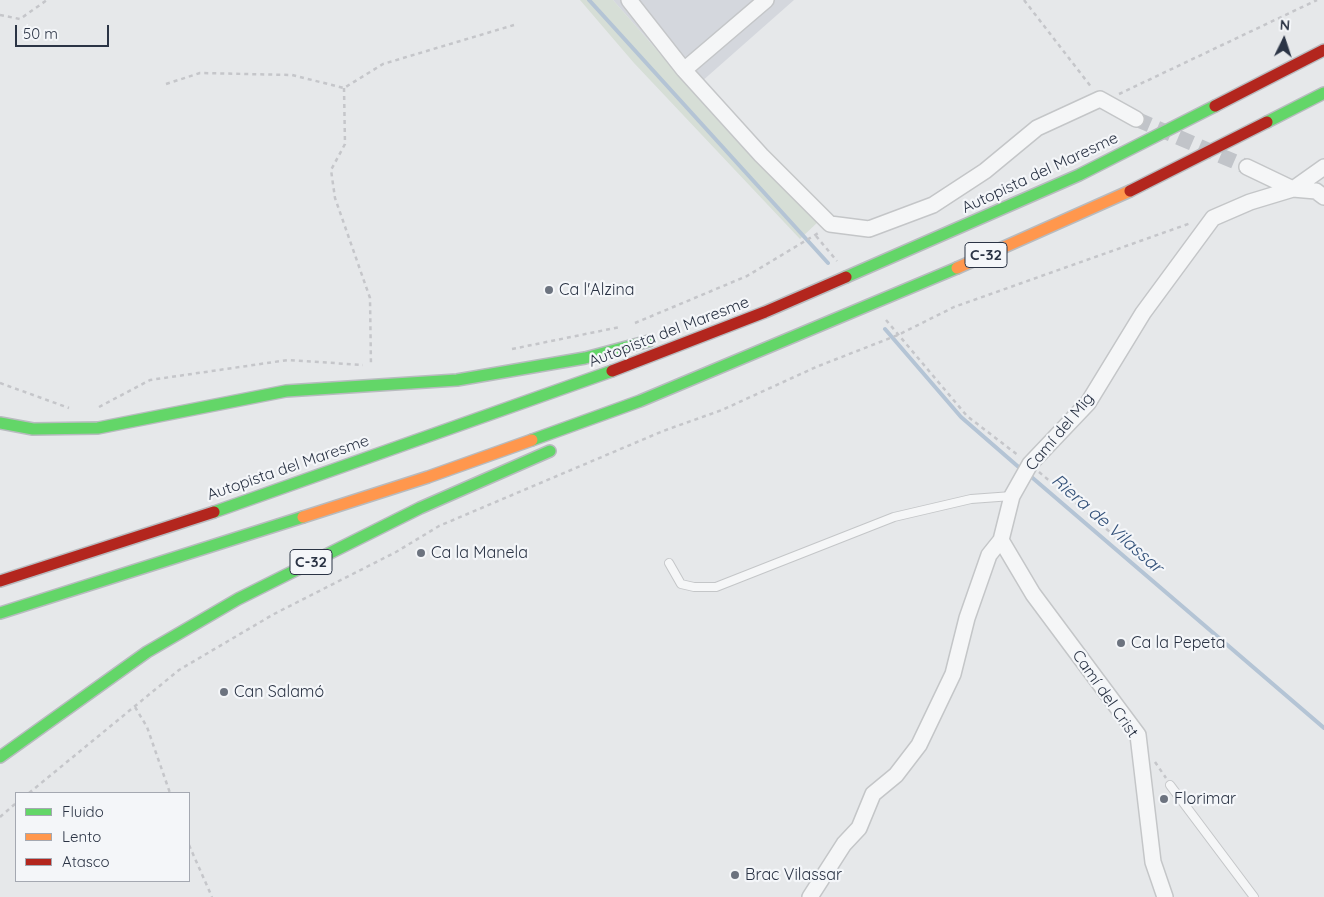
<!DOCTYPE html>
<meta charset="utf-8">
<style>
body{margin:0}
#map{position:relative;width:1324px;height:897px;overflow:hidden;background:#e6e8ea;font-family:Quicksand,sans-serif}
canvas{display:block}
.legend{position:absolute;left:15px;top:792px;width:175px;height:90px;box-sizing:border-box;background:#f4f6f9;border:1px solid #a4a8b1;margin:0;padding:6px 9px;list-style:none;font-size:15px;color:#2b3445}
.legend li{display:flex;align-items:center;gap:10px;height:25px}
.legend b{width:25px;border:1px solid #a4a8b1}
.north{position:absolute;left:1259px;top:15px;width:50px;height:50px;-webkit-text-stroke:4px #f4f6f9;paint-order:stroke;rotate:4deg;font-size:14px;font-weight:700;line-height:20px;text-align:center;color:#2b3445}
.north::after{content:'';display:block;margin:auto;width:18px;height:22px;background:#2b3445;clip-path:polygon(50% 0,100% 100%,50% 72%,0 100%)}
.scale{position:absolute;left:15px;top:25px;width:94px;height:22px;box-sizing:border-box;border:2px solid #2b3445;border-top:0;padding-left:6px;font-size:15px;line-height:18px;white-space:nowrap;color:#2b3445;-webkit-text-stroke:4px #f4f6f9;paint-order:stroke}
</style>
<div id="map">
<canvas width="1324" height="897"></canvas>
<ul class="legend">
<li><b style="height:6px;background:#63d668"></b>Fluido</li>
<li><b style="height:6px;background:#ff974d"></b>Lento</li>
<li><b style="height:6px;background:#b3261e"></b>Atasco</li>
</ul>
<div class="north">N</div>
<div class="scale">50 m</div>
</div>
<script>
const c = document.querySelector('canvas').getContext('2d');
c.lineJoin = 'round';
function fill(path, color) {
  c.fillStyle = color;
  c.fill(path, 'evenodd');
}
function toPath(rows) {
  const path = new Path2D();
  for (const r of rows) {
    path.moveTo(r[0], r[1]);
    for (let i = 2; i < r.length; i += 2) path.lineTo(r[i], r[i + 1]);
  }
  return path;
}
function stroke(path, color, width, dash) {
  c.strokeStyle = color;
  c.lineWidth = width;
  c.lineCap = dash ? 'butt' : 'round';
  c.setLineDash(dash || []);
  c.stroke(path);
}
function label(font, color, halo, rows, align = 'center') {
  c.font = font + ' Quicksand,sans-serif';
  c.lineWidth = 4.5;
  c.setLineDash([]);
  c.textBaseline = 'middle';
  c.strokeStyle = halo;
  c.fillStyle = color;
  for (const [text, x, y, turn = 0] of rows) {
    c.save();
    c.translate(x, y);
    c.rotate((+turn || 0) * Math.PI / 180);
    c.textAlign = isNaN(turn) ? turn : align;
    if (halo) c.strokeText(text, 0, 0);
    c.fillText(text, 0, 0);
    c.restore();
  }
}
fill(toPath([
 [613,0,794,0,692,90]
]), '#d4d7dd');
fill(toPath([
 [580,0,613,0,692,90,714,110,819,221,800,239,634,63]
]), '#d6ded6');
stroke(toPath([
 [589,0,828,263],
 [885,329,961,417,1022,470],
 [1028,474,1324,728]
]), '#b4c4d5', 4);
stroke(toPath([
 [1136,119,1247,167]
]), '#c1c4c9', 15, [15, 8]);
const lane = toPath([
 [669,563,681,584,694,587,716,587,894,517,971,499,1012,496],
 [1170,785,1254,897]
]);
const street = toPath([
 [629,0,684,70,761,155,830,224,869,229,933,205,985,171,1037,128,1100,99,1136,119],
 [684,70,766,0],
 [1247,167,1293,189,1316,191,1324,197],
 [1001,540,1033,594,1138,735,1153,862,1165,897],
 [810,897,844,844,859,828,873,794,896,775,919,745,953,674,967,618,989,555,1001,540,1012,496,1030,464,1088,403,1143,313,1213,218,1250,202,1293,189,1324,167]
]);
const fast = toPath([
 [1267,122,1324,93],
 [846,277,1079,175,1215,106],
 [0,423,33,429,98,428,286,391,457,380,585,358,649,341],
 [532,440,640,401,957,268],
 [214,512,612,371],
 [0,613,303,517],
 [0,757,147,652,238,599,420,508,550,451]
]);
const slow = toPath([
 [957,268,1130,191],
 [303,517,428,477,532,440]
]);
const jam = toPath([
 [1215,106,1324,50],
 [1130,191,1267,122],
 [612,371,765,312,846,277],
 [0,581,214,512]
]);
stroke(lane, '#c4c6c8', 10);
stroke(street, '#c4c6c8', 18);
stroke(fast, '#b8bbbf', 14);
stroke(slow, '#b8bbbf', 14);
stroke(jam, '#b8bbbf', 14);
stroke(toPath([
 [1024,0,1092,88],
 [0,15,20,19,47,0],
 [166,84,200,73,292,75,344,88,383,64,514,25],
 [344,88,345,144,331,170,335,198,370,298,371,366],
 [1119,94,1317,0],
 [816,236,837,261],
 [886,320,967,416,1019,456],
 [635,323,747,276,820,232],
 [512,349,620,327],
 [0,383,69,408],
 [99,407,150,380,288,360,363,365],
 [1039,472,1149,565],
 [135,707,147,727,170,793],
 [1155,762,1166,778],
 [29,793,179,670,274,614,396,552,439,526,663,431,722,410,816,367,898,335,954,307,1191,223],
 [0,817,16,803],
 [189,845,212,897]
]), '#c5c6ca', 2.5, [4, 4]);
stroke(lane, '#f5f6f7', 8);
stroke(street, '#f5f6f7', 15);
stroke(fast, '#63d668', 11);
stroke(slow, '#ff974d', 11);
stroke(jam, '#b3261e', 11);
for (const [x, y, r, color] of [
 [549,290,5,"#6c737f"],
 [421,553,5,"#6c737f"],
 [1121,643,5,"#6c737f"],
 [224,692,5,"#6c737f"],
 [1164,799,5,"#6c737f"],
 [735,875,5,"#6c737f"]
]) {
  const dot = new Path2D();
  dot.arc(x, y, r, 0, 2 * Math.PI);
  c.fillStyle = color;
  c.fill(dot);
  stroke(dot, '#f4f6f9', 2);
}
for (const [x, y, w] of [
 [986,255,42],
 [311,562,42]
]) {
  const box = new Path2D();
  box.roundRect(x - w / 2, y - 12.5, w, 25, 4);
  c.fillStyle = '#f4f6f9';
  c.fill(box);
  stroke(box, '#2b3445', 1);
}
label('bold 15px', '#2b3445', null, [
 ["C-32",986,255],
 ["C-32",311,562]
]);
label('16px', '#2b3445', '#f4f6f9', [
 ["Autopista del Maresme",1040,173,-25],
 ["Autopista del Maresme",669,332,-21],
 ["Camí del Mig",1060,432,-50],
 ["Autopista del Maresme",288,468,-19],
 ["Camí del Crist",1105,694,55]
]);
label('16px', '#2b3445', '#f4f6f9', [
 ["Ca l'Alzina",559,290],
 ["Ca la Manela",431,553],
 ["Ca la Pepeta",1131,643],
 ["Can Salamó",234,692],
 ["Florimar",1174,799],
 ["Brac Vilassar",745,875]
], 'left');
label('italic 18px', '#34527a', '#f4f6f9', [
 ["Riera de Vilassar",1107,524,41]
]);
</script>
